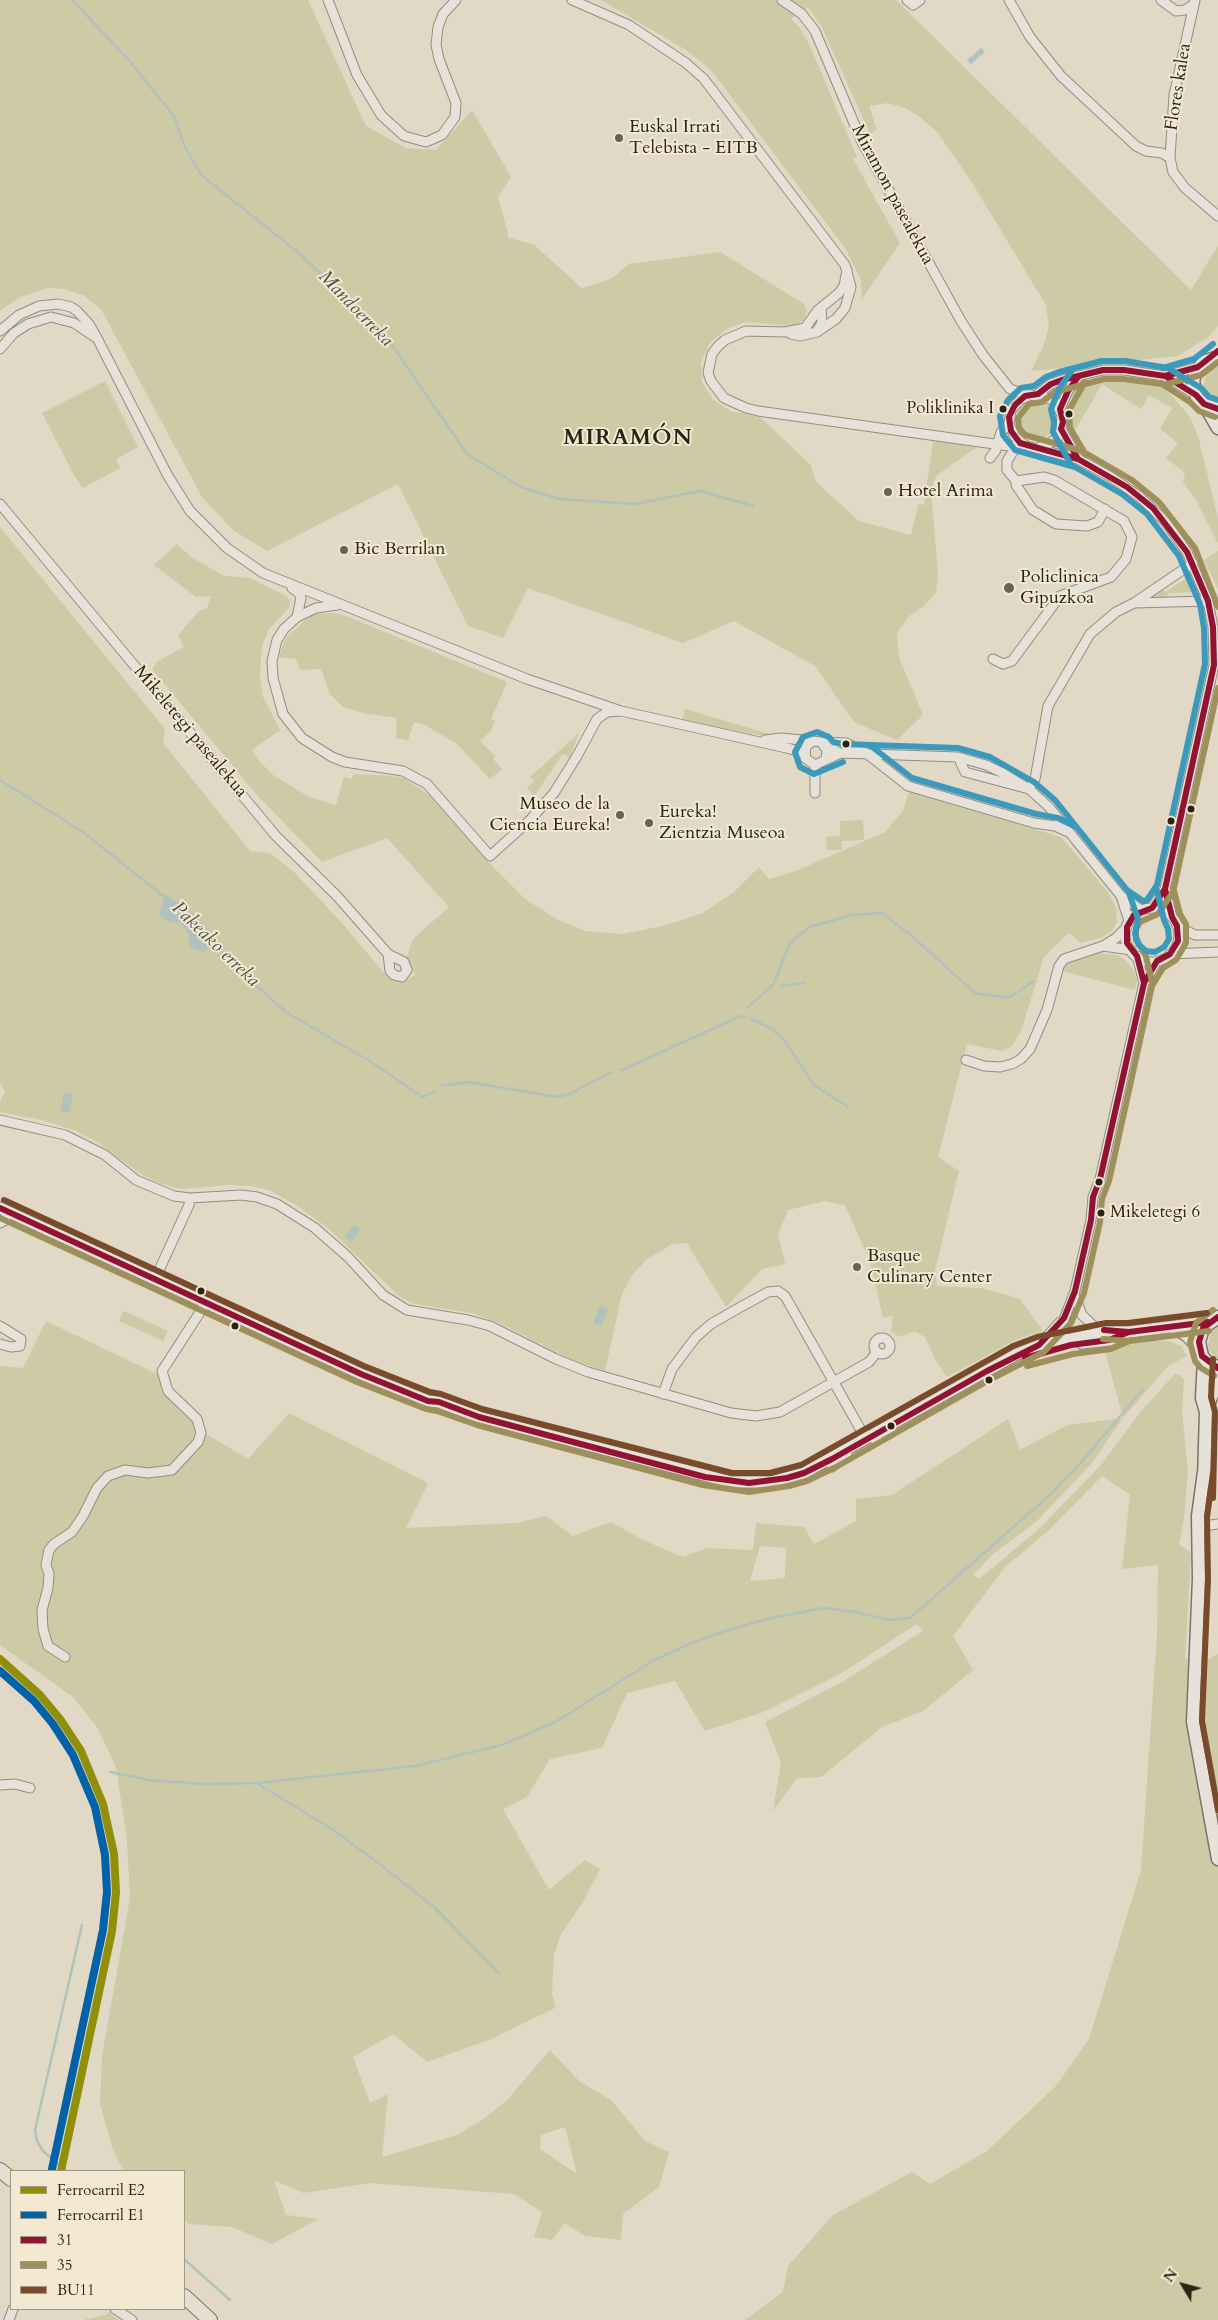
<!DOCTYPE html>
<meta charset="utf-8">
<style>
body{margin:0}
#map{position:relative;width:1218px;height:2320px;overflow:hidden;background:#e1d8c5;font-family:Cardo,serif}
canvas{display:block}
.legend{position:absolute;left:10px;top:2170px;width:175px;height:140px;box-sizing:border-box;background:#f3e8d2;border:1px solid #a49987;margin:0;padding:6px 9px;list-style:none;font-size:15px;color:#2d2216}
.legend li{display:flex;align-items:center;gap:10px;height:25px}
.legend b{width:25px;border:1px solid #a49987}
.north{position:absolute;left:1158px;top:2260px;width:50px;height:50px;-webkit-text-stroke:4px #f3e8d2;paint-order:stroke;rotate:307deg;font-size:14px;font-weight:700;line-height:20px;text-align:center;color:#2d2216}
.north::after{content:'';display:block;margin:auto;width:18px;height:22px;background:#2d2216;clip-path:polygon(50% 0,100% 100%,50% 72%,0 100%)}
</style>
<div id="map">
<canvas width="1218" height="2320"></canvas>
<ul class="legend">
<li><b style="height:6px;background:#918f07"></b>Ferrocarril E2</li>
<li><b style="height:6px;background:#0063a9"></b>Ferrocarril E1</li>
<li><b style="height:6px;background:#941231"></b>31</li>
<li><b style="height:6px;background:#9e905b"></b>35</li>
<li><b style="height:6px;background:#7a4b2a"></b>BU11</li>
</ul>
<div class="north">N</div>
</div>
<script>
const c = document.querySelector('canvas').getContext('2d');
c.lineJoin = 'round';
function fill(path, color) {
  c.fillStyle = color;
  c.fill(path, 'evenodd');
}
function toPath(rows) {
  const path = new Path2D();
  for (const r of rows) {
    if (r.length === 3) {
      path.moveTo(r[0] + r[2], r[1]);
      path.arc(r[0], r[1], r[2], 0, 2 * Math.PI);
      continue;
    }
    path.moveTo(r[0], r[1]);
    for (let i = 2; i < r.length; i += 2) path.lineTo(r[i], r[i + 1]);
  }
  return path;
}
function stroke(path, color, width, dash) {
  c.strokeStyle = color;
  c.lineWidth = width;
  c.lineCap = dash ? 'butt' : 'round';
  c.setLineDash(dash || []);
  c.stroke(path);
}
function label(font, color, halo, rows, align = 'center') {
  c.font = font + ' Cardo,serif';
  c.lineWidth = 4;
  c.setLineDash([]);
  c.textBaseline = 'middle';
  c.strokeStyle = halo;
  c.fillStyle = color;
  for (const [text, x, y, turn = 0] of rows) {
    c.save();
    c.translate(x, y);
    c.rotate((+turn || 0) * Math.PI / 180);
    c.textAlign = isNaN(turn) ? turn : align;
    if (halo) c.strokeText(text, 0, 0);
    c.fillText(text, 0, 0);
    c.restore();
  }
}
fill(toPath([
 [0,0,308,0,366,126,406,148,436,150,472,110,511,177,498,197,509,238,533,244,582,288,611,279,629,264,720,252,804,304,807,312,803,321,792,326,745,322,726,329,709,344,701,362,702,382,713,400,731,411,760,417,810,464,816,482,859,521,911,535,918,504,924,505,933,441,977,447,937,475,931,489,938,574,936,593,924,606,909,616,897,633,899,657,923,715,897,740,854,722,815,666,734,621,683,643,528,588,503,638,468,626,398,484,267,551,233,530,202,497,102,311,85,296,64,289,48,288,20,297,0,311],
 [601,0,896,0,1191,290,1218,246,1218,326,1208,337,1178,356,1031,371,1043,347,1049,327,1046,305,971,181,938,133,921,118,905,108,888,103,869,106,877,130,870,134,822,27,808,7,791,19,799,27,809,44,857,157,853,159,900,243,862,299,861,280,845,248,711,70,686,50],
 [1218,366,1218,402,1207,396,1203,385,1207,374],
 [1102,376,1149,378,1165,388,1190,417,1198,436,1218,518,1218,543,1196,500,1183,482,1185,473,1166,458,1178,443,1160,429,1172,408,1149,395,1141,409,1102,384,1072,436,1072,395,1079,385],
 [105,381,138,447,116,459,120,468,83,488,75,477,42,413],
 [1035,420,20],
 [0,527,165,729,163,743,250,851,270,853,294,872,342,923,390,980,405,982,415,975,406,959,413,939,449,907,387,838,322,862,257,795,152,669,158,661,184,647,178,635,198,612,207,608,211,596,196,597,154,565,177,544,191,557,224,576,250,578,286,596,290,601,289,608,270,628,262,645,261,657,260,676,263,697,280,730,252,750,259,761,273,775,309,797,336,805,344,777,352,779,353,774,392,776,404,778,429,795,495,869,525,899,558,920,586,931,622,934,663,926,703,913,734,892,759,867,769,879,796,871,885,832,903,811,909,792,1061,837,1107,891,1116,907,1117,922,1112,931,1103,937,1081,943,1069,933,1044,957,1021,1031,1012,1046,1002,1051,967,1044,938,1157,959,1171,935,1270,937,1286,982,1288,1020,1299,1043,1331,1017,1339,947,1377,935,1359,925,1337,916,1332,908,1333,901,1337,891,1332,893,1315,883,1318,871,1264,845,1205,825,1201,788,1210,778,1234,785,1264,762,1269,726,1307,687,1243,672,1244,646,1260,633,1274,622,1294,605,1371,570,1359,499,1323,471,1313,414,1304,400,1297,328,1228,299,1207,271,1191,251,1186,229,1185,182,1189,172,1187,154,1181,136,1171,99,1143,74,1130,41,1120,0,1112,0,1102,5,1091,0,1082],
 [1218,551,1218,589,1204,560],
 [1184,574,1189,575,1197,592,1169,593,1165,599,1150,599,1150,597,1164,588,1164,593,1185,579],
 [331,613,341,614,507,682,491,719,495,721,490,732,480,741,495,756,493,759,502,769,490,779,456,743,423,724,414,722,408,740,396,738,397,718,363,713,343,707,330,694,321,669,300,670,296,659,279,657,285,639,306,619,314,614],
 [685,709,773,735,758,735,682,721],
 [579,733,570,757,563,754,534,796,527,788,534,781,530,777],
 [863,820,864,840,842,841,842,850,827,850,826,837,840,836,840,821],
 [1102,952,1104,954,1118,955,1126,961,1133,970,1137,980,1135,990,1062,971,1071,960],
 [124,1311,168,1331,163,1341,119,1321],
 [46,1321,157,1374,165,1394,206,1434,248,1459,289,1413,428,1483,406,1528,516,1523,546,1516,573,1536,611,1522,643,1540,683,1557,707,1548,753,1550,756,1523,804,1527,814,1544,856,1521,856,1499,892,1495,1008,1419,1020,1450,1067,1425,1123,1418,1105,1351,1135,1343,1154,1341,1168,1341,1181,1346,1187,1356,1168,1366,1123,1418,1092,1463,1037,1521,992,1555,973,1575,979,1579,1039,1529,1101,1465,1142,1410,1175,1374,1180,1375,1184,1380,1182,1411,1188,1471,1184,1519,1179,1544,1191,1553,1185,1659,1207,1660,1218,1654,1218,2320,745,2320,783,2292,788,2266,833,2215,912,2172,930,2184,987,2151,1056,2086,1089,2039,1141,1870,1157,1634,1158,1565,1122,1569,1130,1495,1102,1476,1050,1529,1005,1567,953,1636,973,1670,923,1711,882,1727,821,1777,797,1778,773,1811,781,1762,765,1722,842,1682,923,1631,917,1624,840,1674,761,1713,705,1731,675,1681,627,1693,602,1748,550,1759,527,1797,503,1809,549,1890,585,1860,600,1869,583,1902,561,1934,554,1955,552,1993,555,2008,489,2040,427,2062,393,2034,353,2057,370,2103,388,2094,382,2157,457,2135,485,2118,507,2100,550,2050,579,2081,612,2101,645,2141,669,2152,659,2187,623,2214,621,2240,585,2236,565,2223,552,2240,534,2237,542,2212,514,2194,370,2183,303,2193,274,2180,286,2215,318,2219,272,2244,232,2227,189,2224,184,2219,184,2171,124,2171,113,2150,100,2104,102,2056,130,1898,127,1840,116,1767,97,1727,73,1697,0,1645,0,1366,23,1368],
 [760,1546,786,1548,785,1578,750,1581],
 [565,2127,577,2174,540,2149,541,2135],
 [1218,1327,1218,1359,1209,1351,1208,1345,1211,1332],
 [108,2312,119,2320,83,2320,106,2315]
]), '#cdcaa6');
fill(toPath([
 [981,48,985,52,971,64,967,60],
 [165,894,194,914,217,940,204,952,189,947,189,935,181,923,168,922,159,915],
 [64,1092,73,1094,69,1113,60,1111],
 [354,1225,361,1229,352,1242,345,1237],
 [600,1306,608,1309,602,1326,593,1323]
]), '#b1c2bc');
stroke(toPath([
 [72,0,127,58,174,116,184,145,201,175,300,254,385,335,467,454,521,487,560,499,636,504,700,491,753,506],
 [0,780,83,832,166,898],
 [211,941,236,968,286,1012,373,1063,422,1097,435,1092],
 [780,986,805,983],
 [747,1008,773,985,790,943,809,927,852,915,882,913,913,937,975,993,1008,998,1034,981],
 [750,1019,771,1028,785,1041,814,1085,848,1107],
 [622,1070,741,1016,745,1017],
 [442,1086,468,1082,557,1097,570,1094,611,1072],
 [110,1772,149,1780,204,1784,257,1783,415,1766,502,1745,557,1721,651,1662,691,1643,728,1630,771,1618,823,1608,856,1612,889,1620,910,1618,1051,1494,1085,1458,1143,1389],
 [258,1784,332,1829,377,1862,434,1907,500,1974],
 [66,2171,43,2151,37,2141,35,2130,82,1925],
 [184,2259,230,2300]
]), '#b1c2bc', 2.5);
const minor = toPath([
 [328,0,357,75,381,115,404,136,426,142,442,135,455,117,456,103,439,59,436,45,438,27,443,14,456,0],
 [572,0,629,25,686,63,704,79,845,265,851,287,845,308,836,319,817,332,800,336,791,334],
 [782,0,802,14,815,31,862,142,961,321,983,355,1010,389,1029,395],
 [907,0,913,5,920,0],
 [1009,0,1030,37,1061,76,1136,146,1146,151,1162,153,1170,158],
 [1161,0,1176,11,1185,10,1194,4],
 [1195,0,1174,95,1170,158,1173,172,1185,188,1218,216],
 [847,270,844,286,839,293,818,310,805,328,785,332,746,331,725,340,718,346,712,354,708,373,711,381,724,398,746,408,758,411,1016,447,1026,446],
 [0,331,19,315,39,306,58,304,71,307,77,311,89,324,97,338,168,476,190,511,227,548,263,573,527,679,621,711,791,749,804,754],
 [817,331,822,323,821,308],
 [0,349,14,333,28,324,51,317,74,323,95,337],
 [1165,376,1198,367],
 [1038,394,1051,384,1062,380,1103,370,1124,370,1165,376,1196,395],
 [1060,409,1068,391,1078,377],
 [1061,429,1078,459],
 [1038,448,1052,442,1058,436,1061,429,1062,415,1056,403,1051,399,1031,395,1020,400,1011,410,1009,424,1015,437,1026,446,1078,459,1111,477,1140,497,1166,522,1187,552,1208,601,1213,627,1214,665,1165,889,1152,908],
 [990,458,996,450,1001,432,1009,424],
 [1016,481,1016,485,1033,510,1056,524,1087,526,1098,522,1105,509],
 [0,504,276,836,337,896,388,954,404,962,407,970,402,977,394,975,390,971,388,954],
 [292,588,299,593,301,598,297,617],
 [1134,603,1208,601],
 [337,605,316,608,297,617,284,629,277,640,272,661,273,678,283,714,302,738,332,757,345,762,403,771,427,784,490,856,530,820,554,793,577,756,597,719,607,712,620,711],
 [993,659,1003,664,1012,661,1060,596,1111,577,1126,559,1132,537,1124,521,1054,480,1044,477,1016,481,1007,470,1007,461,1016,447],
 [765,740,781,738,813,741],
 [821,742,846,743,866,753,908,786,1034,823,1055,826,1068,832],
 [827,750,841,753,958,757,986,765,1003,773,1029,789,1049,807,1121,896,1141,910],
 [958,757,965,772,1029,789,1035,779,1048,706,1090,634,1116,612,1134,603,1193,563],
 [826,759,827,750,821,742,813,741,806,746,805,758,815,765,841,753],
 [815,793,815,765],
 [1165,889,1172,917],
 [1121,896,1129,921],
 [1152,935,27],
 [1177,926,1195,935,1218,935],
 [1103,946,1131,950],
 [1170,954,1218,952],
 [1137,956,1144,983],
 [966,1060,984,1066,1000,1067,1012,1064,1021,1059,1030,1049,1037,1033,1047,1010,1059,966,1064,959,1103,946,1116,938,1127,927],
 [0,1120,65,1135,105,1155,136,1180,174,1196,190,1198,241,1195,257,1197,277,1204,315,1228,348,1257,383,1295,407,1310,468,1320,490,1326,556,1359,588,1372,731,1413,756,1416,780,1412,869,1362,877,1352],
 [0,1223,4,1221,9,1212],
 [155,1279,189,1205,190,1198],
 [1074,1294,1082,1315,1096,1328,1107,1332],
 [0,1326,21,1339,20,1346,11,1347,0,1344],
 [882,1346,8],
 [1071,1340,1063,1337,1060,1330,1075,1291,1091,1220,1093,1197,1100,1179,1144,983,1157,961],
 [1039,1345,1060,1322],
 [663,1394,672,1369,696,1337,711,1324,737,1309,768,1292,778,1291,785,1296,866,1439],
 [874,1439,889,1434],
 [832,1467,847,1455],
 [1204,1526,1218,1524],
 [65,1657,48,1646,43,1629,42,1610,48,1588,49,1574,46,1565,49,1550,54,1544,72,1532,83,1516,97,1488,108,1476,125,1470,148,1473,172,1470,198,1442,201,1433,197,1419,168,1391,162,1371,206,1303],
 [0,1785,15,1784,30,1788],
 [115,2309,132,2320],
 [9,2320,13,2309]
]);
const tertiary = toPath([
 [0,1208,361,1374,428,1401,439,1402,479,1417,731,1482,771,1482,804,1473,1017,1354,1039,1345,1107,1332,1129,1332,1208,1322],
 [1173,1328,1186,1335,1200,1349],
 [1082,1343,1109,1340,1125,1334]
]);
const secondary = toPath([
 [1218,357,1203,362,1195,374,1193,381,1197,398,1204,404,1218,409],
 [1204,404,1218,428],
 [1218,1317,1203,1328,1199,1342,1202,1356,1206,1361,1218,1368],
 [1206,1410,1218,1380],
 [1204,1472,1198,1516,1199,1579,1193,1722,1218,1859],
 [1204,1481,1206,1412,1202,1398,1204,1359]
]);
const primary = toPath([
 [0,2170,11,2179],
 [184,2296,210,2320]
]);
stroke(minor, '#938d81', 11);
stroke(tertiary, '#938d81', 14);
stroke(secondary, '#7a7469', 15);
stroke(primary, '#7a7469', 16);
stroke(minor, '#e7e2d9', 9);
stroke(tertiary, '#e7e2d9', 11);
stroke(secondary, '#e7e2d9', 12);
stroke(primary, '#e4ded3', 14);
stroke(toPath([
 [1165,376,1198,367,1218,351],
 [1078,377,1068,391,1060,409,1063,422,1061,429,1078,459],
 [1144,983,1137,956,1127,943,1127,927,1134,915,1152,908,1165,889,1214,665,1213,627,1208,601,1187,552,1153,508,1127,487,1078,459,1020,443,1011,431,1009,417,1015,405,1025,396,1038,394,1051,384,1062,380,1103,370,1124,370,1165,376,1196,395,1204,404,1218,409],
 [0,1208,361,1374,428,1401,439,1402,479,1417,705,1477,749,1483,787,1478,804,1473,832,1459,987,1371,1039,1345,1064,1318,1075,1291,1091,1220,1093,1197,1100,1179,1144,983,1157,961,1170,954,1178,941,1177,926,1172,917,1165,889],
 [1218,1317,1203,1328,1199,1342,1202,1356,1218,1368],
 [1104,1330,1129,1332,1208,1322],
 [1025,1358,1071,1345,1109,1340,1129,1332]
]), '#941231', 6);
stroke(toPath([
 [1085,382,1069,410,1070,428,1086,455],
 [1167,384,1201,375,1218,362],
 [1215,417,1199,411,1190,402,1162,384,1123,379,1104,379,1055,392,1042,402,1029,404,1018,418,1019,428,1025,435,1082,451,1132,480,1159,502,1195,548,1218,607],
 [1152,981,1145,953,1136,940,1136,929,1140,922,1158,914,1173,892,1218,688],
 [0,1218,357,1382,426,1409,437,1411,477,1425,703,1485,749,1492,789,1486,807,1481,836,1467,991,1379,1044,1352,1071,1323,1084,1293,1100,1222,1102,1199,1109,1181,1152,986,1163,968,1176,960,1186,943,1186,924,1180,914,1173,887],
 [1213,1310,1196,1323,1190,1342,1195,1361,1201,1368,1214,1376],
 [1103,1339,1130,1341,1209,1331],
 [1027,1366,1073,1354,1111,1349,1132,1340]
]), '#9e905b', 6);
stroke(toPath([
 [4,1200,364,1366,430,1392,441,1394,482,1409,732,1473,770,1473,801,1465,1013,1346,1037,1337,1106,1323,1128,1323,1207,1313],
 [1213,1359,1211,1397,1215,1412,1213,1498],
 [1213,1473,1207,1517,1208,1579,1202,1721,1218,1810]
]), '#7a4b2a', 6);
stroke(toPath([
 [1163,368,1194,359,1213,344],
 [1070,463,1053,432,1054,422,1051,409,1060,387,1071,372],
 [871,746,912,778,1036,814,1058,818,1074,826],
 [843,762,814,774,800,767,795,752,803,737,817,732,829,737,833,742,842,744,958,748,990,757,1034,782,1055,800,1127,890,1143,901,1147,900,1157,885,1205,664,1204,628,1200,604,1179,556,1147,514,1122,494,1075,467,1015,450,1003,435,1000,416,1008,400,1021,388,1034,386,1046,377,1059,372,1102,361,1125,361,1168,368,1201,388,1209,397,1218,400],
 [1129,893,1138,919,1135,934,1139,945,1146,951,1155,952,1164,947,1169,939,1168,929,1164,920,1157,891]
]), '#3b9abc', 6);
stroke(toPath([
 [0,1659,40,1695,60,1719,81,1751,103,1804,114,1854,116,1892,112,1931,61,2171]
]), '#918f07', 8);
stroke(toPath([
 [0,1671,34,1701,53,1724,73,1755,95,1807,105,1855,107,1892,103,1930,52,2169]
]), '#0063a9', 8);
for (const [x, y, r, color] of [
 [619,138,5,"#6c6253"],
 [1003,409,4.5,"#2d2216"],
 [1069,414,4.5,"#2d2216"],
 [888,492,5,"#6c6253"],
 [344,550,5,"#6c6253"],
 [1009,588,6,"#6c6253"],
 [846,744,4.5,"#2d2216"],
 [1191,809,4.5,"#2d2216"],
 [620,815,5,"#6c6253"],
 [1171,821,4.5,"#2d2216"],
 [649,823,5,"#6c6253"],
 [1099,1182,4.5,"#2d2216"],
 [1101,1213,4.5,"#2d2216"],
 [857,1267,5,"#6c6253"],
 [201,1291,4.5,"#2d2216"],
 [235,1326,4.5,"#2d2216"],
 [989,1380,4.5,"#2d2216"],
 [891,1426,4.5,"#2d2216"]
]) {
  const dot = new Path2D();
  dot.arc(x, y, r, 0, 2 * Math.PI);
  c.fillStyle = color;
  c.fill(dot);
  stroke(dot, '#f3e8d2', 2);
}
label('17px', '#2d2216', '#f3e8d2', [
 ["Poliklinika I",994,409],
 ["Mikeletegi 6",1110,1213,"left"]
], 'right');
label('18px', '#2d2216', '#f3e8d2', [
 ["Flores kalea",1179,87,-81],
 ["Miramon pasealekua",892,195,62],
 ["Mikeletegi pasealekua",190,732,50]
]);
label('18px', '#2d2216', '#f3e8d2', [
 ["Euskal Irrati",629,128],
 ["Telebista - EITB",629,149],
 ["Hotel Arima",898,492],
 ["Bic Berrilan",354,550],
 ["Policlinica",1020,578],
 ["Gipuzkoa",1020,599],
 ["Museo de la",610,805,"right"],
 ["Ciencia Eureka!",610,826,"right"],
 ["Eureka!",659,813],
 ["Zientzia Museoa",659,834],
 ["Basque",867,1257],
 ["Culinary Center",867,1278]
], 'left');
label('italic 19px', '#4e4f47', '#f3e8d2', [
 ["Mandoerreka",355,309,46],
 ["Pakeako erreka",215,945,44]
]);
c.letterSpacing = '1px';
label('bold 22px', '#2d2216', '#f3e8d2', [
 ["MIRAMÓN",628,439]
]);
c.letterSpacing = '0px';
</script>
